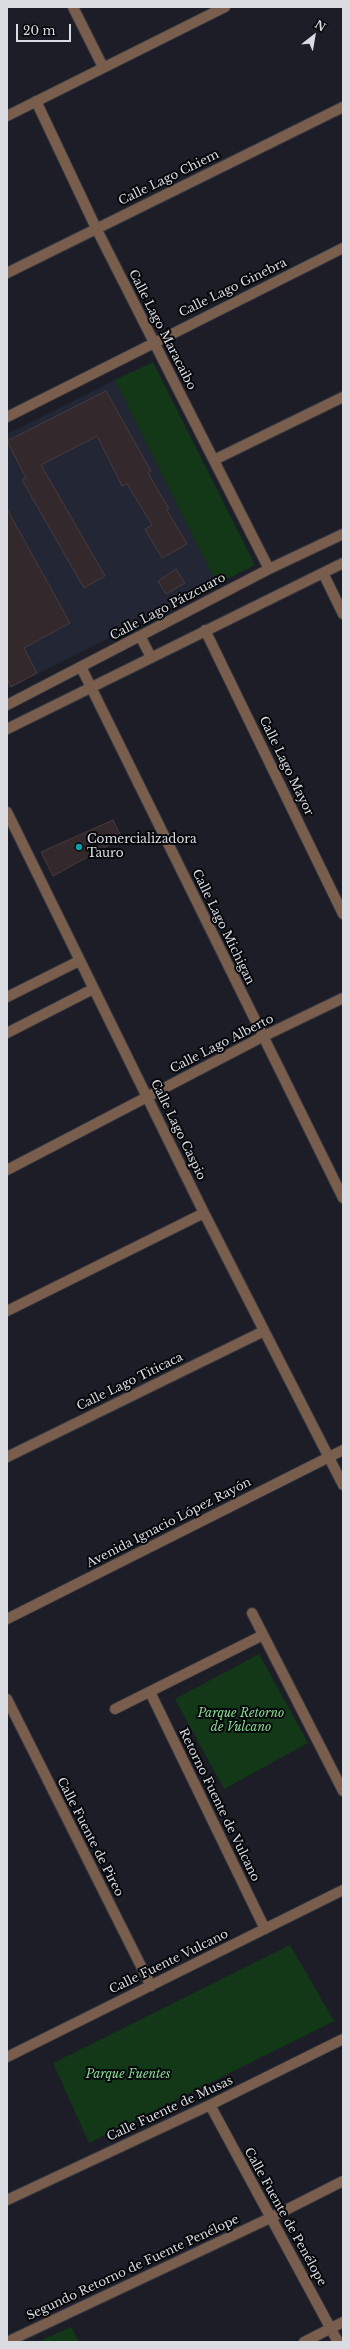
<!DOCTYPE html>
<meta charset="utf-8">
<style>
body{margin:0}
#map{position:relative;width:350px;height:2349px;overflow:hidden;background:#1c1d26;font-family:"Libre Baskerville",serif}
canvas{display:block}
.frame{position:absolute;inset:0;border:8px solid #dbdce2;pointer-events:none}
.north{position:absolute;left:294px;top:16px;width:40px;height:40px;-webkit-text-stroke:3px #07080b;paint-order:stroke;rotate:31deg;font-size:11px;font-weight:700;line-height:16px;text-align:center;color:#dbdce2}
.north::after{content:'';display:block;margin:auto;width:14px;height:18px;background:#dbdce2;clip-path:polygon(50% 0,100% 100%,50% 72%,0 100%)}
.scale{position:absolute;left:16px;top:24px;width:55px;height:18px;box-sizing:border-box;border:2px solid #dbdce2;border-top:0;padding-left:5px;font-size:12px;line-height:14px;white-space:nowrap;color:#dbdce2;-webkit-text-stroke:3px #07080b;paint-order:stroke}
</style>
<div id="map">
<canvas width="350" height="2349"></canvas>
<div class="frame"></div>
<div class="north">N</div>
<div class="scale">20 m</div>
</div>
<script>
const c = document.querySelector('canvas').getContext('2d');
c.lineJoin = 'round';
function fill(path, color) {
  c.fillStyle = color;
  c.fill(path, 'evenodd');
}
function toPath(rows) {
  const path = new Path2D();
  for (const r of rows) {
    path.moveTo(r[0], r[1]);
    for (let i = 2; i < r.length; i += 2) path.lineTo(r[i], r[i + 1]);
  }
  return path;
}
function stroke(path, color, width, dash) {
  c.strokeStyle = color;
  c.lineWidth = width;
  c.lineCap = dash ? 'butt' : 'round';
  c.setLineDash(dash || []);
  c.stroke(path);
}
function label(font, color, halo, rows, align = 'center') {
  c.font = font + ' "Libre Baskerville",serif';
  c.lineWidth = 4;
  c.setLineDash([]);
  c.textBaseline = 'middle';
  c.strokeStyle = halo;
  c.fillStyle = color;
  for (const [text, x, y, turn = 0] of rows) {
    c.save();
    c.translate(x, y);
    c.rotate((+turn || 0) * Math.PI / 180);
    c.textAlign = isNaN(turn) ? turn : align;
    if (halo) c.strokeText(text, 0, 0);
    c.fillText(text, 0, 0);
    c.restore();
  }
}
fill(toPath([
 [115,380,217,584,7,689,7,434]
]), '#232634');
fill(toPath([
 [153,362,255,565,217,584,115,380],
 [259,1654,308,1743,224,1789,175,1699],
 [290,1945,334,2021,89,2143,53,2063],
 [71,2327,79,2342,38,2342]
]), '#123818');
const building = toPath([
 [106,391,151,471,148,473,169,509,167,510,187,544,162,558,145,529,152,525,127,484,122,486,97,436,41,465,105,576,84,588,22,480,26,478,7,441,106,391],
 [7,509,70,623,24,648,37,673,11,687,7,678,7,509],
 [176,569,185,583,166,594,158,581,176,569],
 [113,820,122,838,53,876,41,852,113,820]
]);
fill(building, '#33292c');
stroke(building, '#463b3e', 1);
const minor = toPath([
 [73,7,103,67],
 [36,101,96,228,269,569],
 [7,116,225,7],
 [7,273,343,107],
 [7,417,343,248],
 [214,460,343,397],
 [323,573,343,614],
 [205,630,343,914],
 [140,636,151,657],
 [81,667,343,1198],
 [7,705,269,569,343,534],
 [7,729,343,563],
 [7,812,204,1213,343,1485],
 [7,997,79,961],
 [7,1033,93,989],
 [7,1170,262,1037,343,998],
 [7,1311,204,1213],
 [7,1457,264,1331],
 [252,1613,343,1791],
 [7,1619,343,1450],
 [150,1692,265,1929],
 [7,1699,151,1986],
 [115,1709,263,1635],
 [7,2057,343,1890],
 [210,2105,338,2342],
 [7,2200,210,2105,343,2039],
 [7,2342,270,2218,343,2181],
 [304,2342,343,2322]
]);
stroke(minor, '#373840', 12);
stroke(minor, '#795e4e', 10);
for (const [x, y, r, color] of [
 [79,847,4,"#0f9aa8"]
]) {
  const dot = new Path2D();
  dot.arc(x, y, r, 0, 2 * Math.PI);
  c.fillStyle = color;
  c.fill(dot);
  stroke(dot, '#07080b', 1.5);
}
label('12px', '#dbdce2', '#07080b', [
 ["Calle Lago Chiem",169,178,-26],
 ["Calle Lago Ginebra",233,288,-26],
 ["Calle Lago Maracaibo",162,330,63],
 ["Calle Lago Pátzcuaro",168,607,-28],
 ["Calle Lago Mayor",286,766,64],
 ["Calle Lago Michigan",223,927,64],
 ["Calle Lago Alberto",222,1044,-27],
 ["Calle Lago Caspio",178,1130,64],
 ["Calle Lago Titicaca",130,1382,-26],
 ["Avenida Ignacio López Rayón",169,1523,-27],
 ["Retorno Fuente de Vulcano",219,1805,64],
 ["Calle Fuente de Pireo",90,1837,63],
 ["Calle Fuente Vulcano",169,1962,-26],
 ["Calle Fuente de Musas",170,2109,-25],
 ["Calle Fuente de Penélope",285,2217,61],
 ["Segundo Retorno de Fuente Penélope",133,2268,-25]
]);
label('12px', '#dbdce2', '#07080b', [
 ["Comercializadora",87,840],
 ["Tauro",87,854]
], 'left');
label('italic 12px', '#88d891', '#07080b', [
 ["Parque Retorno",241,1714],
 ["de Vulcano",241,1728],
 ["Parque Fuentes",128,2075]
]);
</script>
